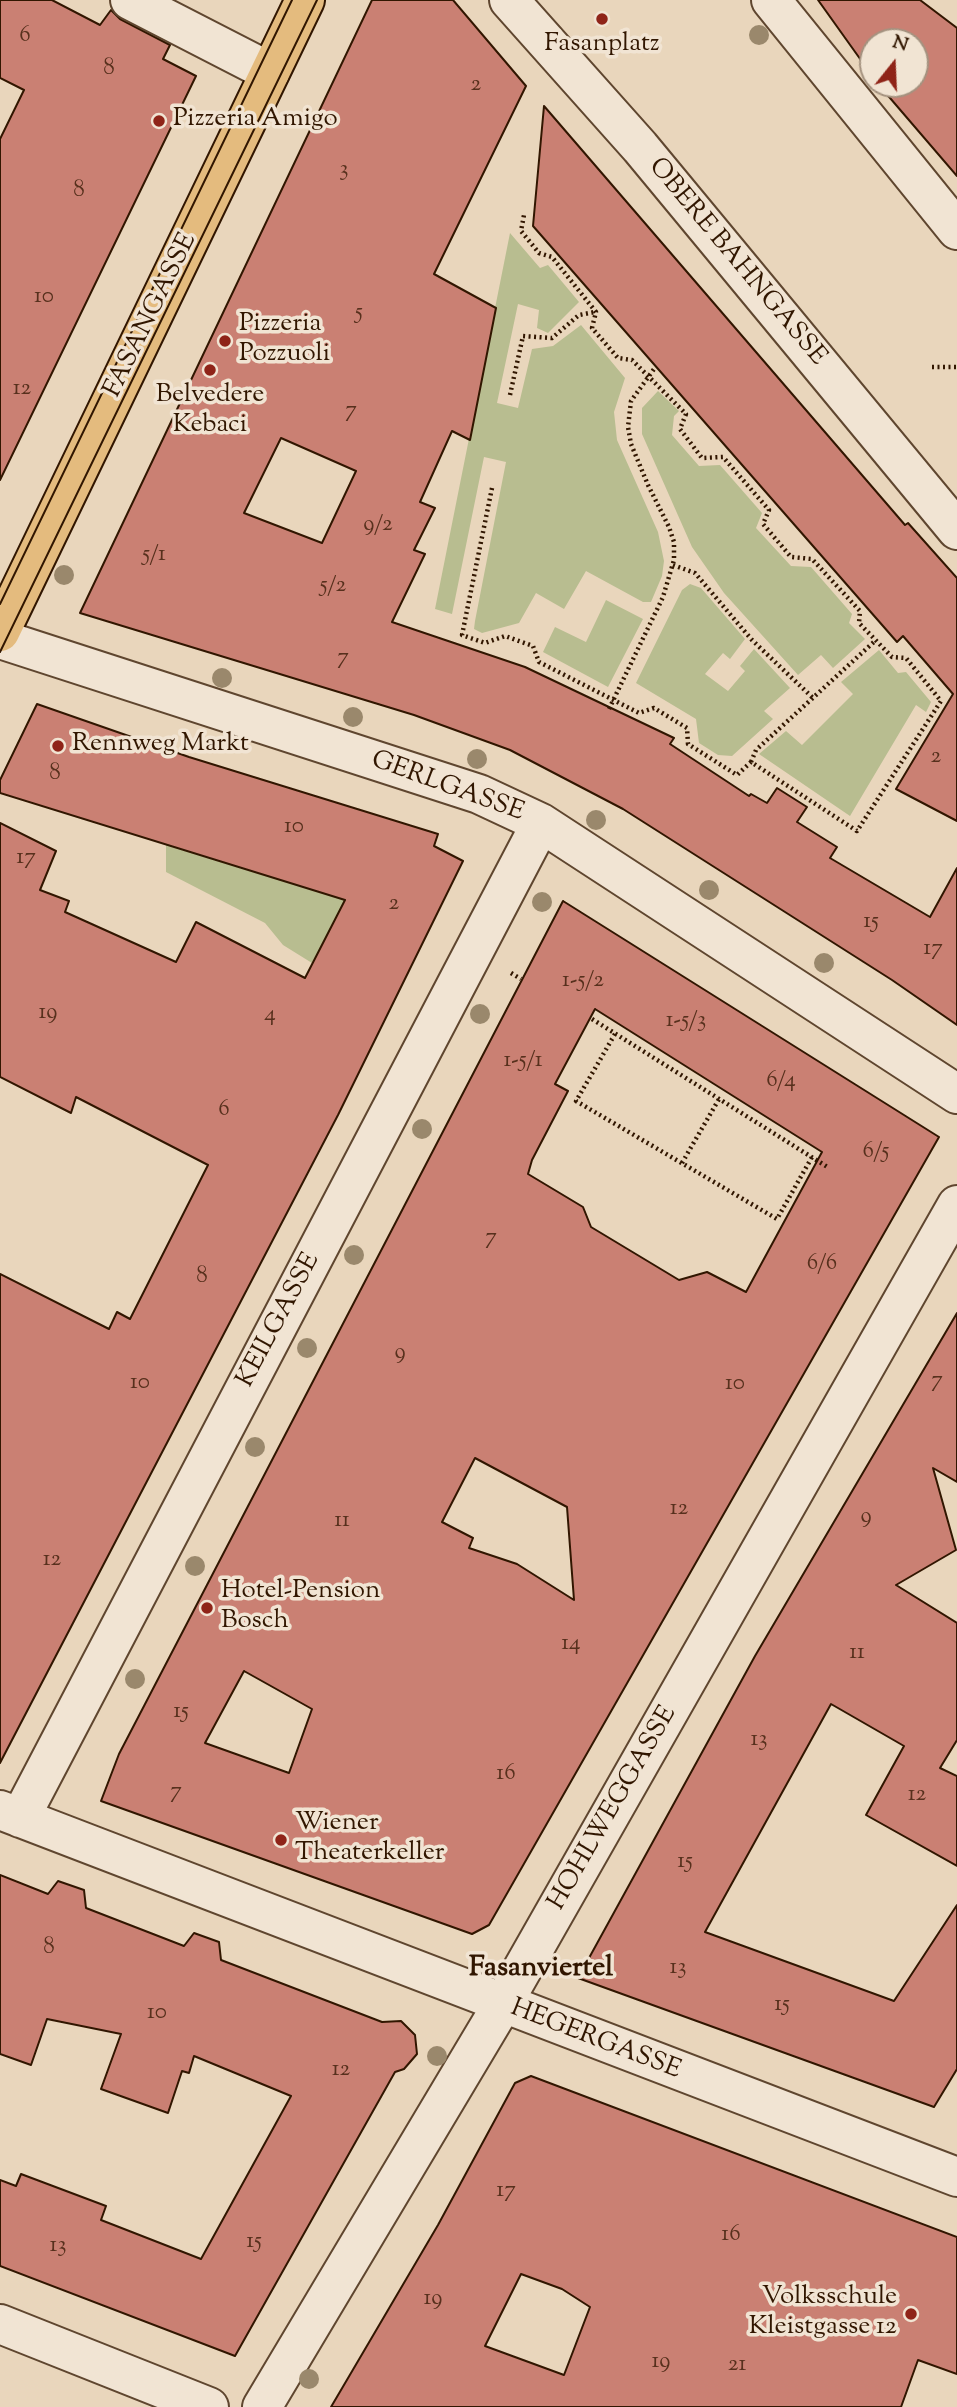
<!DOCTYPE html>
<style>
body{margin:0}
#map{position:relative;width:957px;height:2407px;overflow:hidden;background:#e9d6bc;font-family:"Sorts Mill Goudy",serif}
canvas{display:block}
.north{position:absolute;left:859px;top:28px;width:70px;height:70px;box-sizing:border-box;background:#f1e4d3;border:2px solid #a4927f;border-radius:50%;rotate:18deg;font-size:19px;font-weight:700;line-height:28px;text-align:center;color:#311600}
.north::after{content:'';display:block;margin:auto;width:24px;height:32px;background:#8f2418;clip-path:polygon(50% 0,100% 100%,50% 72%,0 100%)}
</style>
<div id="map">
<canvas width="957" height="2407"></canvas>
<div class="north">N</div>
</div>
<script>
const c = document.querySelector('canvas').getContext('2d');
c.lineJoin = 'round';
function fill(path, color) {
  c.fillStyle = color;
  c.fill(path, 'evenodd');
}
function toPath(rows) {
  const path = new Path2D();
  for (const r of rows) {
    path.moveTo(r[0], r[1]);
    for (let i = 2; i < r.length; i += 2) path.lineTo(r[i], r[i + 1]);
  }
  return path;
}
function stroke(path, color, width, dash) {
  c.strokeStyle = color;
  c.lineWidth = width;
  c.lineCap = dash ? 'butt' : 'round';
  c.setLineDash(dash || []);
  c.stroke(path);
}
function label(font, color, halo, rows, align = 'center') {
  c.font = font + ' "Sorts Mill Goudy",serif';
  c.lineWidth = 7;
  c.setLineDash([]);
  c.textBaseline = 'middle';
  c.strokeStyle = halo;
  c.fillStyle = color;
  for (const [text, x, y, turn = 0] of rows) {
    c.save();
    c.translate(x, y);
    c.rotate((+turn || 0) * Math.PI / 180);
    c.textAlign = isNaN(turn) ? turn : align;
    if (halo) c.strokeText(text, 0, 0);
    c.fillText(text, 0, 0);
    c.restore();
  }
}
fill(toPath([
 [510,233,540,268,548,265,579,302,548,333,537,328,539,310,518,304,497,403,518,408,532,349,553,346,581,325,625,378,614,412,617,440,658,532,664,561,662,576,651,602,643,602,586,571,564,609,536,593,519,623,482,633,474,629,475,621,506,462,484,457,452,614,435,609],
 [658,391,679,411,674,416,672,435,699,466,720,465,762,513,756,528,791,566,811,567,852,614,849,623,865,639,833,668,821,655,798,675,724,593,692,547,642,434,642,408],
 [690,584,701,588,745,639,730,659,723,653,705,674,728,691,745,671,740,666,754,649,790,688,764,711,773,719,732,756,718,755,699,743,696,719,636,683,682,590],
 [606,600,643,619,608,687,543,652,555,627,586,642],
 [879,650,898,673,906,672,931,702,926,712,916,705,850,816,759,754,786,731,802,745,853,694,841,682],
 [166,844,345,900,312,963,283,945,265,923,166,872]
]), '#b8bd90');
const building = toPath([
 [0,0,52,0,100,25,111,10,120,19,170,45,163,59,196,76,0,480,0,139,24,90,0,78,0,0],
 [372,0,453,0,526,86,434,274,496,308,470,440,452,431,420,502,435,508,414,550,425,554,392,622,525,667,674,738,670,744,749,796,751,794,767,803,777,788,807,807,797,822,837,847,830,858,930,917,957,868,957,1025,892,980,623,809,510,750,414,715,80,613,372,0],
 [281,438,356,471,322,543,244,513,281,438],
 [818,0,920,0,957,28,957,176,878,84,915,84,915,42,873,42,873,77,818,0],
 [544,106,905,525,908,523,957,578,957,821,896,789,953,694,903,636,897,642,533,226,544,106],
 [37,704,189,757,438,834,434,846,463,861,338,1115,0,1763,0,1274,109,1329,117,1312,130,1319,208,1165,76,1097,71,1113,0,1077,0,823,56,851,40,890,69,901,65,912,176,962,196,922,305,978,345,900,0,793,0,780,37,704],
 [563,901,939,1137,489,1925,472,1934,101,1801,119,1754,563,901],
 [595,1009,822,1152,746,1292,707,1272,679,1280,591,1227,583,1207,528,1174,532,1160,568,1091,555,1084,595,1009],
 [475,1458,567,1507,574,1600,517,1564,469,1548,473,1538,442,1522,475,1458],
 [244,1671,312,1709,289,1773,205,1743,244,1671],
 [957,1313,957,1482,933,1468,956,1550,896,1585,957,1623,957,1740,940,1768,957,1776,957,1866,866,1815,904,1746,831,1704,705,1932,894,2001,957,1905,957,2069,934,2107,578,1978,755,1656,957,1313],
 [0,1875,48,1894,58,1881,84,1890,86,1908,184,1946,194,1933,219,1942,221,1960,382,2022,401,2021,415,2035,417,2054,404,2069,395,2072,235,2356,0,2266,0,2180,16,2186,21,2174,106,2206,101,2220,201,2259,291,2096,194,2056,189,2073,182,2071,168,2113,101,2089,121,2034,47,2019,31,2065,0,2054,0,1875],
 [531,2076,957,2237,957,2374,918,2360,901,2407,331,2407,438,2225,515,2083,531,2076],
 [521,2274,562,2289,590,2307,564,2375,485,2346,521,2274]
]);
fill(building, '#ca8073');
stroke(building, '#311600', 2);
const minor = toPath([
 [130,0,270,72],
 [509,0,640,147,957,530],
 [771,0,957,230],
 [0,639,479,794,541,823,957,1094],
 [0,1810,957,2177],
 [20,1818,541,823],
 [0,2324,209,2407],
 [262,2407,502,2005,957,1205]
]);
const major = toPath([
 [0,632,305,0]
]);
stroke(minor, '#5f462f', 42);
stroke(major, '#311600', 42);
stroke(toPath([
 [932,367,957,367],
 [510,395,523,336,552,338,579,315,595,312],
 [492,488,462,635,485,643,505,636,533,646,539,662,639,713,654,708,687,728,688,744,737,775,751,762,857,831,941,701,906,658,892,657,859,623,860,611,812,559,791,557,763,524,769,510,723,457,702,458,680,429,686,414,632,360,618,358,592,328,596,312,552,257,539,253,521,231,524,215],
 [673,565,695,573,752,640,813,698],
 [609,709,663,597,674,560,674,542,669,527,648,485,631,444,628,427,631,401,654,369],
 [751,762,756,750,876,640],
 [511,973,521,979],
 [592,1019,829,1168],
 [615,1034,576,1101,777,1219,812,1157],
 [682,1163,719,1099]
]), '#311600', 4.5, [2, 3.5]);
stroke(minor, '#f1e4d3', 38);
stroke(major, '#e4bb7e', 38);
stroke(toPath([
 [0,604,292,0],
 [0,652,317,0]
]), '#311600', 2);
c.fillStyle = '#9a886c';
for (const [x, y] of [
 [759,35],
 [64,575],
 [222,678],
 [353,717],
 [477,759],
 [596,820],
 [709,890],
 [542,902],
 [824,963],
 [480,1014],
 [422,1129],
 [354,1255],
 [307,1348],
 [255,1447],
 [195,1566],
 [135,1679],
 [437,2056],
 [309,2379]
]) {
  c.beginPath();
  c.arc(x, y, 10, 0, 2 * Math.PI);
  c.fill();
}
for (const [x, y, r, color] of [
 [602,19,7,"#8f2418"],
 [159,121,7,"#8f2418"],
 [225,341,7,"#8f2418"],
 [210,370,7,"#8f2418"],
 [58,746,7,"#8f2418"],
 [207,1608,7,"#8f2418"],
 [281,1840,7,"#8f2418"],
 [911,2314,7,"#8f2418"]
]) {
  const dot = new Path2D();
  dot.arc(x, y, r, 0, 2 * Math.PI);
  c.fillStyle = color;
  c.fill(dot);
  stroke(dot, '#f1e4d3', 2.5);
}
label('23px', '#57301d', null, [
 ["6",25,37],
 ["8",109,70],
 ["2",476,86],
 ["3",344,171],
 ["8",79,192],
 ["10",44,298],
 ["5",359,314],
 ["12",22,390],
 ["7",351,412],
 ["9/2",378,526],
 ["5/1",154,556],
 ["5/2",333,587],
 ["7",343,659],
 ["2",936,758],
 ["8",55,775],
 ["10",294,828],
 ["17",26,859],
 ["2",394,905],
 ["15",871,923],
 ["17",933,950],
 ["1-5/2",583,982],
 ["19",48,1014],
 ["4",270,1016],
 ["1-5/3",686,1022],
 ["1-5/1",523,1062],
 ["6/4",781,1082],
 ["6",224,1111],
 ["6/5",876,1153],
 ["7",491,1239],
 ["6/6",822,1265],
 ["8",202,1278],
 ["9",400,1354],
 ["7",937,1382],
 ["10",140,1384],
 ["10",735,1385],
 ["12",679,1510],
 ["9",866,1518],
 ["11",342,1522],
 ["12",52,1561],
 ["14",571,1645],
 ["11",857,1654],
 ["15",181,1713],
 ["13",759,1741],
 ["16",506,1775],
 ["7",176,1793],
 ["12",917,1796],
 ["15",685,1863],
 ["8",49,1949],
 ["13",678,1969],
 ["15",782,2006],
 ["10",157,2014],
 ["12",341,2071],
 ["17",506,2192],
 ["16",731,2236],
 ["15",254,2243],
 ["13",58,2247],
 ["19",433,2300],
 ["19",661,2363],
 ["21",737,2366]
]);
label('26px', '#311600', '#f1e4d3', [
 ["Fasanplatz",602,46,"center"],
 ["Pizzeria Amigo",173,121],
 ["Pizzeria",239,326],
 ["Pozzuoli",239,356],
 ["Belvedere",210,397,"center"],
 ["Kebaci",210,427,"center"],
 ["Rennweg Markt",72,746],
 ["Hotel-Pension",221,1593],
 ["Bosch",221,1623],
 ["Wiener",295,1825],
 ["Theaterkeller",295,1855],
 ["Volksschule",897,2299,"right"],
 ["Kleistgasse 12",897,2329,"right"]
], 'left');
label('26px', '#311600', '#f1e4d3', [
 ["OBERE BAHNGASSE",736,263,50],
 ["FASANGASSE",152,316,-64],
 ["GERLGASSE",447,788,20],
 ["KEILGASSE",280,1321,-62],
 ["HOHLWEGGASSE",614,1809,-60],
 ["HEGERGASSE",595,2041,21]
]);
label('bold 28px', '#311600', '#f1e4d3', [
 ["Fasanviertel",541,1970]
]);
</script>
